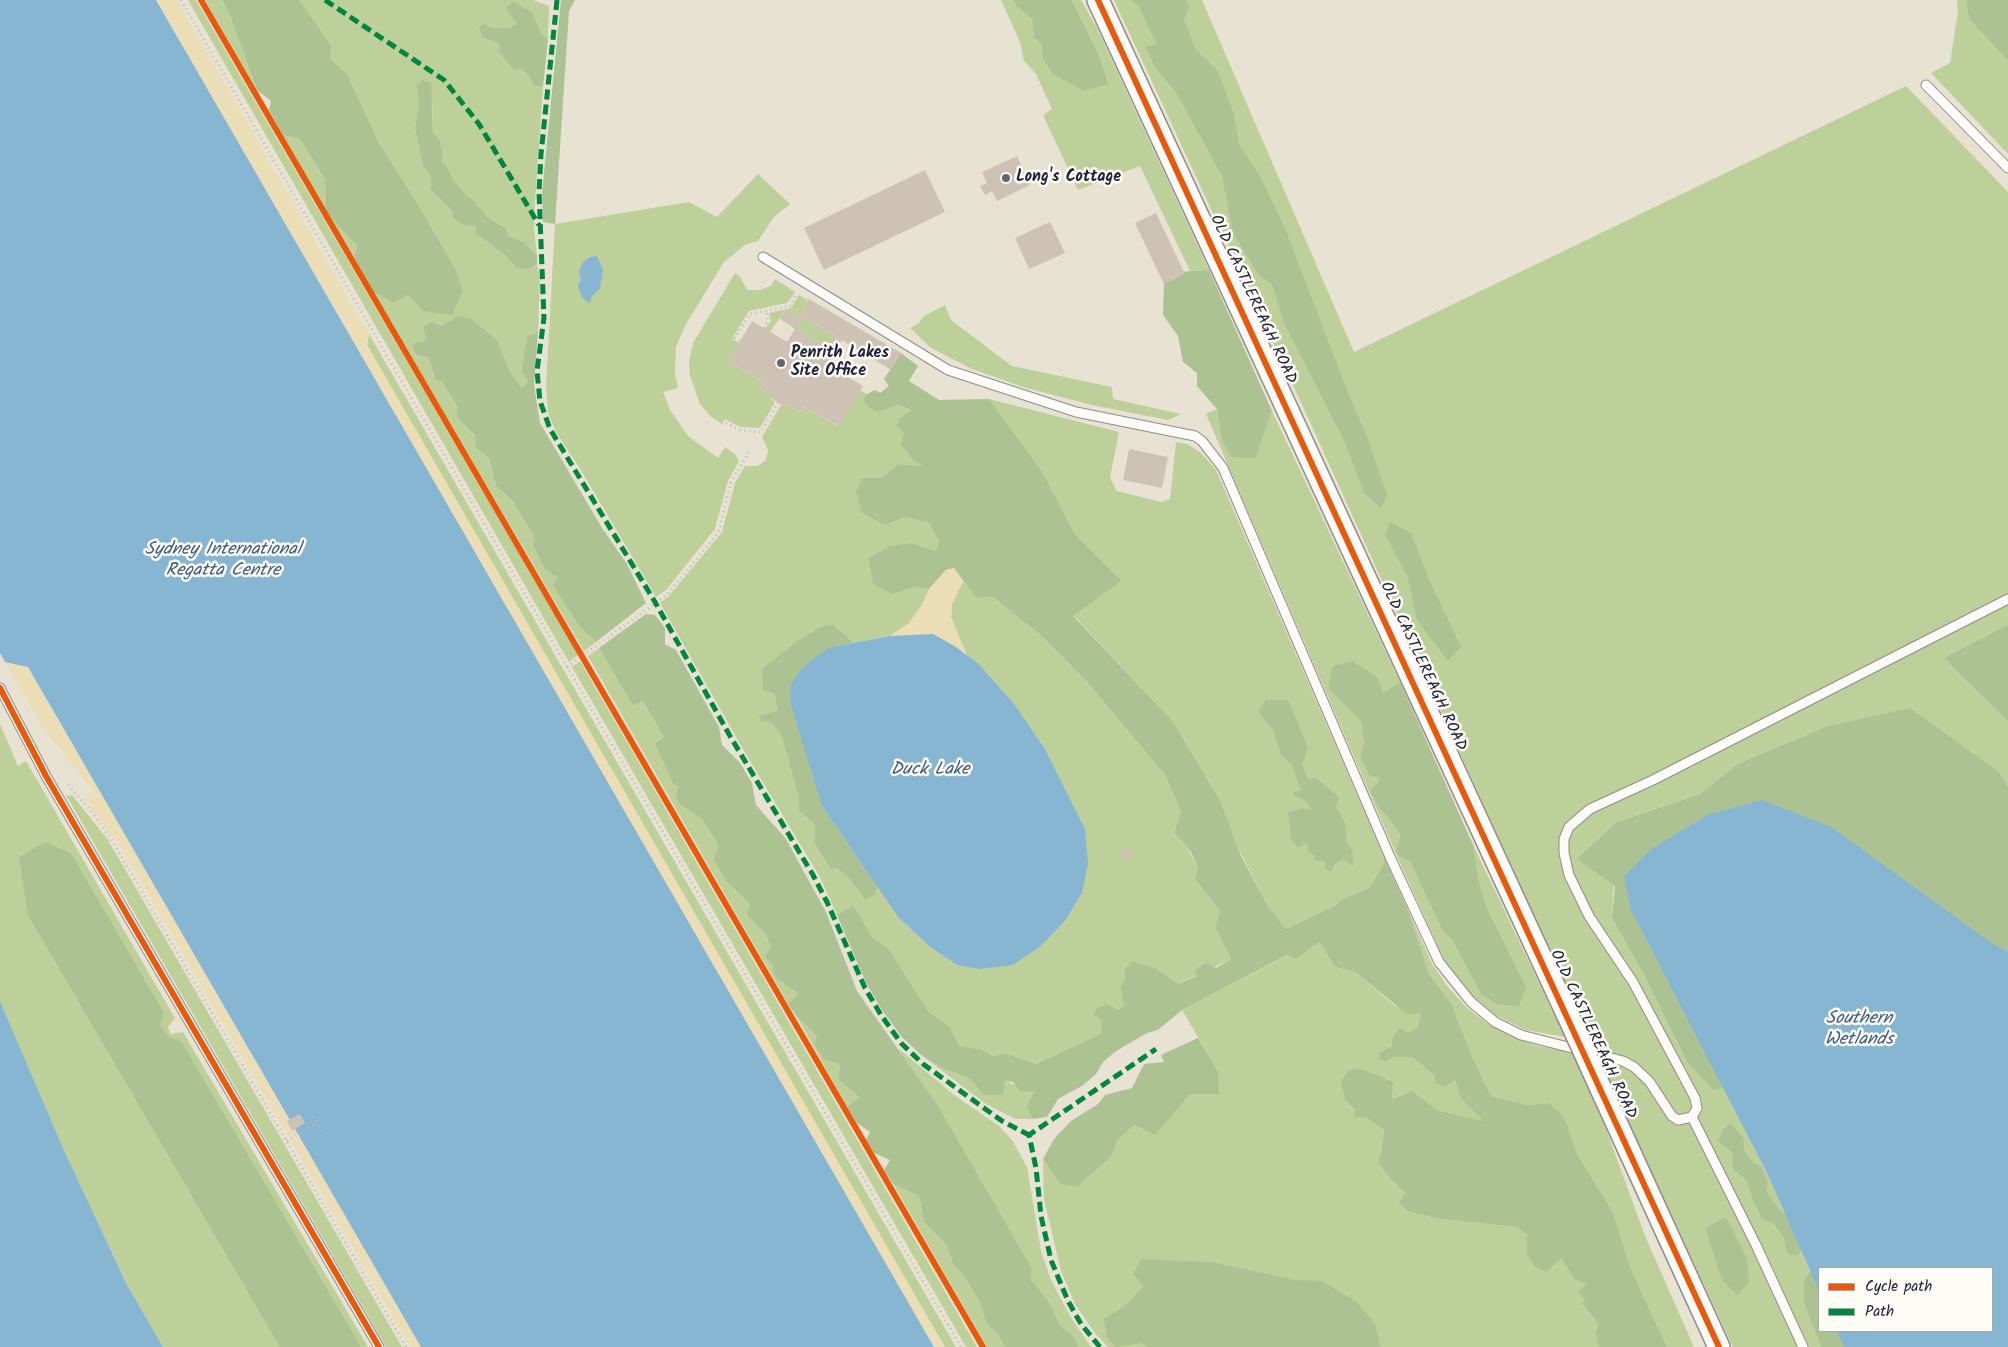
<!DOCTYPE html>
<style>
body{margin:0}
#map{position:relative;width:2008px;height:1347px;overflow:hidden;background:#e8e2d3;font-family:Kalam,sans-serif}
canvas{display:block}
.legend{position:absolute;left:1818px;top:1267px;width:175px;height:65px;box-sizing:border-box;background:#fdfcf7;border:1px solid #a5a5ac;margin:0;padding:6px 9px;list-style:none;font-size:15px;color:#22223b}
.legend li{display:flex;align-items:center;gap:10px;height:25px}
.legend b{width:25px;border:1px solid #a5a5ac}
</style>
<div id="map">
<canvas width="2008" height="1347"></canvas>
<ul class="legend">
<li><b style="height:6px;background:#e8590c"></b>Cycle path</li>
<li><b style="height:6px;background:#00873e"></b>Path</li>
</ul>
</div>
<script>
const c = document.querySelector('canvas').getContext('2d');
c.lineJoin = 'round';
function fill(path, color) {
  c.fillStyle = color;
  c.fill(path, 'evenodd');
}
function toPath(rows) {
  const path = new Path2D();
  for (const r of rows) {
    path.moveTo(r[0], r[1]);
    for (let i = 2; i < r.length; i += 2) path.lineTo(r[i], r[i + 1]);
  }
  return path;
}
function stroke(path, color, width, dash) {
  c.strokeStyle = color;
  c.lineWidth = width;
  c.lineCap = dash ? 'butt' : 'round';
  c.setLineDash(dash || []);
  c.stroke(path);
}
function label(font, color, halo, rows, align = 'center') {
  c.font = font + ' Kalam,sans-serif';
  c.lineWidth = 5;
  c.setLineDash([]);
  c.textBaseline = 'middle';
  c.strokeStyle = halo;
  c.fillStyle = color;
  for (const [text, x, y, turn = 0] of rows) {
    c.save();
    c.translate(x, y);
    c.rotate((+turn || 0) * Math.PI / 180);
    c.textAlign = isNaN(turn) ? turn : align;
    if (halo) c.strokeText(text, 0, 0);
    c.fillText(text, 0, 0);
    c.restore();
  }
}
fill(toPath([
 [188,0,196,0,578,655,569,662],
 [205,0,222,0,229,13,257,90],
 [299,0,533,0,549,6,548,39,541,33,533,13,518,24,507,28,493,28,484,23,483,38,500,43,515,71,519,68,528,75,534,86,543,87,535,201,534,230,537,255,522,241,508,236,506,228,487,217,475,201,468,197,454,181,449,170,441,161,443,153,433,133,432,101,416,86,419,103,415,128,423,167,430,173,431,190,452,211,476,226,475,233,506,256,516,268,527,270,537,264,540,278,538,332,527,336,525,353,528,382,522,388,510,372,498,341,458,316,426,337,423,343,415,343,417,355,428,357,436,380,442,382,457,408,457,417,475,437,477,448,489,458,496,486,513,501,536,538,545,569,557,578,568,606,580,627,596,642,584,651,373,292,394,303,408,295,423,311,455,268,415,199,379,143,347,74,330,58],
 [1001,0,1013,0,1016,6,1032,19,1034,38,1041,42,1043,59,1084,91,1109,83,1100,57,1072,0,1081,0,1097,28,1209,270,1190,271,1140,166,1078,190,1043,115,1052,109,1036,74,1024,61,1020,42],
 [1114,0,1202,0,1354,352,1906,86,2008,192,2008,787,1999,772,1825,727,1737,764,1700,794,1617,822,1612,918,1644,975,1687,1062,1713,1090,1723,1087,1767,1173,1810,1271,1804,1280,1804,1303,1821,1347,1733,1347,1573,1002,1310,422],
 [1957,0,1966,0,1969,19,2008,61,2008,154,1931,73,1950,63,1958,11],
 [283,135,300,139,325,180,326,212,357,246,354,257,326,212],
 [758,174,790,204,774,217,758,241,745,245,724,262,686,324,676,347,675,373,678,388,663,392,670,410,688,436,718,458,725,447,735,454,739,461,728,481,715,529,666,590,656,597,579,467,556,432,548,413,546,387,555,224,689,202,717,217],
 [735,273,740,277,747,290,760,290,771,286,775,279,795,292,787,303,749,311,732,339,739,343,728,361,764,382,760,389,772,397,771,399,775,402,760,428,740,427,725,419,722,424,710,416,700,404,690,376,689,361,693,343],
 [799,295,808,300,800,315,836,336,828,348,796,328,802,319,786,309,770,332,765,329,771,321,769,313,791,308],
 [945,305,951,320,1012,366,1112,387,1113,399,1181,414,1168,420,1092,405,1023,387,972,369,931,348,910,328,918,324,924,316],
 [369,334,956,1347,945,1347,880,1238,367,345],
 [860,390,867,394,864,399,878,412,898,405,912,411,900,418,904,433,925,466,898,464,881,478,904,517,929,523,939,542,935,551,893,594,916,587,929,589,922,605,909,623,890,636,854,643,833,624,799,640,784,654,775,694,777,711,759,717,760,721,772,723,782,737,799,799,798,810,815,825,814,842,831,870,836,868,848,877,865,900,875,895,878,887,898,917,930,947,957,965,976,968,1041,946,1065,921,1082,893,1045,749,1015,705,979,664,967,655,955,631,951,617,952,604,963,581,976,598,993,597,1044,638,1087,682,1165,775,1181,812,1174,833,1190,852,1198,869,1195,879,1220,911,1215,927,1231,959,1179,984,1157,969,1125,969,1125,978,1120,988,1124,1005,1118,1010,1096,1009,1093,1015,1100,1019,1102,1033,1036,1064,1005,1053,993,1056,980,1049,959,1046,950,1027,928,1011,889,949,873,938,853,905,837,915,820,877,744,751,660,603,669,596,722,532,735,483,745,466,758,466,766,460,768,450,762,437,781,405,785,407,786,404,800,412,803,406,838,426],
 [989,399,1119,432,1110,478,1117,491,1161,502,1170,499,1176,442,1187,444,1201,453,1216,470,1384,857,1383,865,1369,888,1342,899,1336,905,1286,929,1268,906,1171,719,1073,615,1122,581,1075,534,1042,471],
 [1217,409,1222,441,1256,458,1272,411,1400,682,1383,693,1328,689,1361,722,1364,744,1360,758,1379,777,1380,810,1387,816,1400,835,1396,854,1410,862,1442,930,1452,940,1481,994,1526,987,1488,910,1479,882,1474,847,1565,1037,1526,1030,1493,1014,1466,990,1445,962,1396,854,1206,414],
 [599,648,633,706,643,701,664,737,655,742,678,787,683,807,701,818,719,846,726,881,750,904,747,915,765,934,771,947,773,966,778,980,799,994,788,1004,588,656],
 [580,661,977,1347,966,1347,572,667],
 [0,724,18,766,26,761,175,1018,168,1027,171,1034,183,1032,368,1347,163,1347,126,1283,63,1148,0,1001],
 [66,795,73,796,108,840,402,1347,386,1347],
 [1409,912,1432,964,1447,986,1467,1008,1488,1024,1510,1036,1538,1046,1572,1052,1606,1129,1645,1236,1694,1347,1667,1347,1630,1267,1613,1212,1577,1154,1567,1124,1549,1103,1528,1105,1491,1096,1473,1058,1451,1003,1429,974],
 [1319,942,1335,967,1355,972,1395,1006,1421,1013,1417,1028,1392,1046,1380,1052,1385,1062,1394,1057,1412,1057,1434,1075,1455,1080,1461,1099,1484,1122,1439,1111,1412,1091,1391,1099,1373,1074,1359,1068,1345,1100,1355,1110,1384,1130,1380,1153,1389,1177,1405,1193,1409,1212,1440,1219,1517,1227,1527,1235,1527,1255,1535,1266,1547,1272,1561,1258,1575,1280,1587,1284,1586,1301,1581,1304,1599,1325,1597,1343,1600,1347,1108,1347,1095,1333,1075,1304,1061,1271,1044,1199,1043,1159,1060,1184,1077,1187,1111,1157,1118,1139,1135,1125,1190,1094,1218,1071,1182,1010,1288,955,1296,959],
 [797,1017,817,1036,840,1064,838,1079,859,1097,847,1107],
 [898,1048,954,1095,999,1126,1012,1140,1027,1167,1041,1251,1051,1280,1070,1316,1091,1347,1079,1347,1072,1334,1061,1327,1048,1300,1031,1280,1032,1269],
 [921,1055,944,1069,969,1078,984,1095,1005,1081,1034,1092,1026,1107,1033,1119,1015,1119,986,1104],
 [893,1184,919,1196,924,1222,947,1245,953,1265,964,1275,981,1305,986,1323,999,1336,1005,1347,987,1347]
]), '#bed09a');
fill(toPath([
 [222,0,299,0,331,46,330,58,347,74,379,143,415,199,455,268,463,290,452,315,423,311,408,295,394,303,373,292,354,257,357,246,326,212,325,180,300,139,283,135,269,110,271,101,257,90,229,13],
 [561,0,575,0,569,11,555,224,543,222,542,194],
 [1013,0,1072,0,1100,57,1109,84,1084,91,1053,74,1043,59,1041,43,1034,38,1032,19,1016,6],
 [1132,0,1186,0,1189,5,1184,20,1196,50,1217,70,1233,111,1239,144,1260,176,1285,228,1346,388,1368,439,1387,495,1381,508,1364,493,1345,442,1284,323,1272,284,1259,275,1233,233,1222,176,1176,92,1156,69,1145,46,1157,45,1139,7],
 [1966,0,2008,0,2008,61,1969,19],
 [513,1,533,13,541,33,548,39,543,87,534,86,528,75,519,68,515,71,500,53,499,43,483,38,479,28,484,23,493,28,507,28,517,24,506,8],
 [422,80,431,83,433,133,439,139,443,153,441,161,449,170,454,181,468,197,475,201,487,217,506,228,508,236,522,241,537,255,537,264,527,270,516,268,506,256,475,233,476,226,462,225,453,218,452,211,431,190,430,173,423,167,415,128,419,103,416,86],
 [1209,270,1272,411,1256,458,1232,457,1222,441,1217,409,1197,386,1197,373,1183,362,1178,336,1163,315,1164,284,1178,272],
 [458,316,470,318,498,341,510,372,522,388,528,382,522,371,527,336,538,332,534,385,540,423,602,528,627,564,646,603,596,642,580,627,553,585,557,578,545,569,533,545,535,538,513,501,496,486,489,458,476,448,475,436,457,417,457,407,442,382,436,380,428,357,417,355,413,349,415,343,423,342,426,337,423,326,432,322,442,326],
 [901,353,918,366,909,381,939,400,989,399,1042,471,1075,534,1122,581,1073,616,1171,719,1220,801,1241,856,1268,906,1286,929,1336,905,1342,899,1369,888,1383,865,1384,857,1409,912,1429,974,1451,1003,1473,1058,1491,1096,1528,1105,1549,1103,1561,1114,1567,1124,1577,1154,1613,1212,1630,1267,1667,1347,1600,1347,1597,1343,1596,1331,1599,1325,1581,1303,1586,1300,1578,1292,1587,1284,1575,1280,1561,1258,1547,1272,1535,1267,1527,1255,1527,1235,1517,1227,1440,1219,1409,1212,1399,1203,1405,1193,1389,1177,1379,1163,1384,1130,1365,1117,1354,1117,1355,1110,1345,1100,1341,1081,1348,1071,1359,1068,1393,1082,1392,1099,1412,1091,1439,1111,1483,1121,1461,1099,1455,1080,1444,1087,1436,1083,1434,1075,1412,1057,1394,1057,1385,1062,1378,1058,1380,1052,1392,1046,1393,1036,1400,1028,1408,1033,1417,1028,1421,1013,1408,1015,1355,972,1335,967,1319,942,1296,959,1287,955,1182,1010,1158,1030,1147,1033,1116,1051,1103,1062,1096,1074,1082,1086,1058,1099,1047,1117,1033,1119,1026,1107,1034,1092,1020,1091,1013,1082,1005,1081,1003,1095,984,1095,969,1078,944,1069,921,1055,901,1036,882,1010,866,983,837,915,853,905,873,938,889,949,928,1011,950,1027,959,1046,980,1049,993,1056,1005,1053,1036,1064,1102,1033,1100,1019,1093,1015,1096,1009,1107,1004,1118,1010,1124,1005,1120,988,1125,978,1125,969,1133,961,1157,969,1179,984,1197,976,1195,970,1206,963,1216,968,1231,959,1215,927,1220,911,1195,879,1198,869,1191,852,1174,833,1181,812,1165,775,1087,682,1044,638,993,597,976,598,954,568,946,570,929,589,916,587,893,594,873,584,869,558,890,546,912,543,935,551,939,542,929,523,904,517,885,525,862,513,856,492,862,478,881,478,898,464,923,466,912,459,901,444,904,433,896,425,900,418,911,410,898,405,878,412,868,407,863,399,867,394,875,390,880,393,889,386,884,379],
 [1390,522,1411,533,1428,577,1461,647,1448,661,1417,620,1408,577,1385,535],
 [646,614,655,615,665,628,665,644,676,650,719,727,722,745,740,763,752,783,756,805,786,839,826,912,857,991,938,1106,1032,1269,1031,1280,1048,1300,1061,1327,1072,1334,1079,1347,1005,1347,999,1336,986,1323,981,1305,964,1275,953,1265,947,1245,924,1222,919,1196,893,1184,884,1170,890,1160,874,1153,866,1140,870,1132,857,1123,847,1107,859,1097,838,1079,840,1064,824,1059,815,1045,817,1036,797,1017,788,1004,799,994,778,980,773,972,773,966,765,956,771,947,765,934,747,915,750,904,726,881,714,859,719,846,701,818,683,807,676,798,678,787,673,783,655,743,664,737,643,701,633,706,599,648],
 [833,624,854,643,828,648,822,806,878,887,875,895,865,900,848,877,836,868,831,870,814,842,815,825,798,810,799,799,782,737,772,723,760,721,759,716,777,711,775,694,763,690,762,669,799,640,821,627],
 [2008,625,2008,721,1944,658],
 [1352,661,1377,677,1383,693,1400,682,1474,847,1479,882,1488,910,1526,987,1519,1006,1499,1005,1481,994,1452,940,1442,930,1410,862,1396,854,1400,835,1387,816,1380,810,1370,791,1378,783,1379,777,1370,776,1360,758,1364,744,1361,722,1328,689,1333,666],
 [1266,700,1288,700,1308,747,1302,764,1308,779,1316,778,1339,797,1336,808,1345,823,1347,842,1353,853,1353,867,1344,859,1336,863,1331,872,1325,868,1326,862,1315,860,1314,855,1307,850,1309,846,1304,842,1302,846,1297,847,1291,838,1288,812,1303,808,1313,811,1304,800,1294,796,1293,792,1301,790,1292,765,1281,755,1273,729,1258,712],
 [1910,708,1999,772,2008,787,2008,1027,1713,1090,1687,1062,1644,975,1612,918,1615,886,1577,859,1617,822,1700,794,1737,764,1825,727],
 [45,842,71,853,164,1013,160,1025,169,1037,181,1041,361,1347,280,1347,28,915,19,857],
 [1198,1038,1218,1071,1219,1094,1190,1094,1155,1135,1135,1125,1118,1139,1111,1157,1077,1187,1060,1184,1043,1159,1054,1139,1071,1121,1098,1104,1105,1095,1132,1088,1144,1064,1164,1062,1161,1055],
 [1731,1124,1743,1137,1745,1153,1754,1164,1761,1166,1768,1183,1766,1191,1779,1209,1791,1219,1803,1246,1798,1255,1788,1255,1784,1238,1774,1224,1762,1219,1752,1198,1747,1180,1733,1169,1732,1152,1718,1141,1723,1129],
 [1726,1217,1747,1259,1749,1281,1738,1296,1722,1280,1705,1228],
 [1141,1259,1211,1262,1295,1280,1321,1281,1356,1301,1375,1324,1381,1347,1148,1347,1142,1343,1116,1347,1107,1338,1104,1319,1125,1306,1144,1286,1133,1274],
 [1818,1259,1819,1331,1867,1331,1872,1347,1821,1347,1804,1303,1804,1280]
]), '#adc293');
fill(toPath([
 [156,0,177,0,369,334,367,345,945,1347,934,1347],
 [954,568,963,581,952,604,951,617,967,655,956,647,890,636,909,623,922,605,929,589,946,570],
 [5,662,28,667,289,1120,287,1122,292,1130,295,1129,297,1133,289,1138,125,854,85,799,93,791,42,727],
 [299,1136,421,1347,410,1347,291,1141]
]), '#ebdeb6');
fill(toPath([
 [0,0,156,0,934,1347,421,1347,28,667,5,662,0,653],
 [597,256,603,269,600,289,592,296,590,303,588,302,582,297,578,286,581,279,579,271,583,262,590,257],
 [933,634,956,647,979,664,1015,705,1045,749,1085,829,1088,864,1082,893,1065,921,1041,946,1013,965,979,969,957,965,930,947,898,917,822,806,790,702,791,684,804,666,828,648,890,636],
 [1762,800,1831,827,1993,944,2008,952,2008,1347,1844,1347,1837,1331,1992,1331,1992,1268,1819,1268,1819,1291,1767,1173,1631,910,1624,876,1650,850,1707,815],
 [0,1001,63,1148,126,1283,163,1347,0,1347]
]), '#87b6d3');
fill(toPath([
 [1017,156,1030,185,997,201,992,191,985,195,980,186,987,183,982,172],
 [925,170,945,212,824,270,804,228],
 [1156,213,1185,274,1164,284,1135,223],
 [1050,222,1065,253,1029,269,1015,238],
 [809,299,901,353,891,370,842,340,828,365,863,386,839,426,803,406,800,412,786,404,785,407,778,403,760,389,764,382,728,361,752,321,787,342,795,329,780,319,786,309,802,319,796,328,828,348,836,336,800,315],
 [1129,449,1168,457,1162,488,1123,480],
 [1128,847,1132,857,1125,860,1121,850],
 [300,1114,305,1123,292,1131,287,1121]
]), '#cec2b5');
const service = toPath([
 [1926,85,2008,168],
 [763,257,948,370,1076,412,1195,436,1202,441,1223,468,1390,857,1439,962,1471,1002,1495,1022,1521,1035,1623,1061,1634,1067,1649,1081,1672,1116,1678,1120,1692,1117,1697,1108,1695,1098,1633,982,1589,916,1569,875,1564,853,1564,839,1569,827,1590,809,1653,780,2008,599],
 [0,688,46,776,379,1347],
 [1692,1117,1756,1245,1803,1347]
]);
const tertiary = toPath([
 [1098,0,1568,1016],
 [1601,1089,1719,1347]
]);
stroke(service, '#8e8c88', 11);
stroke(tertiary, '#8e8c88', 24);
stroke(toPath([
 [181,0,961,1347],
 [764,328,768,321,766,311],
 [740,341,735,338,750,314,790,306,797,293],
 [726,423,739,430,761,432,778,403],
 [567,667,668,594,719,531,731,482,750,450],
 [68,785,89,808,110,837,406,1347],
 [313,1117,321,1131],
 [287,1141,316,1123]
]), '#bdbbbb', 3, [1, 4]);
stroke(service, '#fcfbf8', 9);
stroke(tertiary, '#fcfbf8', 21);
const tertiaryBridge = toPath([
 [1568,1016,1601,1089]
]);
stroke(tertiaryBridge, '#8e8c88', 24, []);
stroke(tertiaryBridge, '#fcfbf8', 21);
stroke(toPath([
 [325,0,444,80,479,124,539,225],
 [557,0,541,154,539,192,544,318,537,371,540,401,550,429,655,602,730,736,813,875,827,902,865,988,881,1015,901,1043,923,1064,1002,1121,1029,1135],
 [1100,1347,1081,1324,1068,1301,1051,1260,1041,1216,1036,1168,1029,1135,1156,1049]
]), '#00873e', 5, [10, 5]);
stroke(toPath([
 [201,0,983,1347],
 [1098,0,1719,1347],
 [0,688,46,776,379,1347]
]), '#e8590c', 6);
for (const [x, y, r, color] of [
 [1006,178,5,"#676570"],
 [781,363,5,"#676570"]
]) {
  const dot = new Path2D();
  dot.arc(x, y, r, 0, 2 * Math.PI);
  c.fillStyle = color;
  c.fill(dot);
  stroke(dot, '#fdfcf7', 2);
}
label('bold 16px', '#22223b', '#fdfcf7', [
 ["Long's Cottage",1016,178],
 ["Penrith Lakes",791,354],
 ["Site Office",791,372]
], 'left');
label('16px', '#22223b', '#fdfcf7', [
 ["OLD CASTLEREAGH ROAD",1252,300,65],
 ["OLD CASTLEREAGH ROAD",1422,667,65],
 ["OLD CASTLEREAGH ROAD",1592,1035,65]
]);
label('italic 18px', '#3d5c7f', '#fdfcf7', [
 ["Sydney International",223,551],
 ["Regatta Centre",223,572],
 ["Duck Lake",930,771],
 ["Southern",1859,1020],
 ["Wetlands",1859,1041]
]);
</script>
